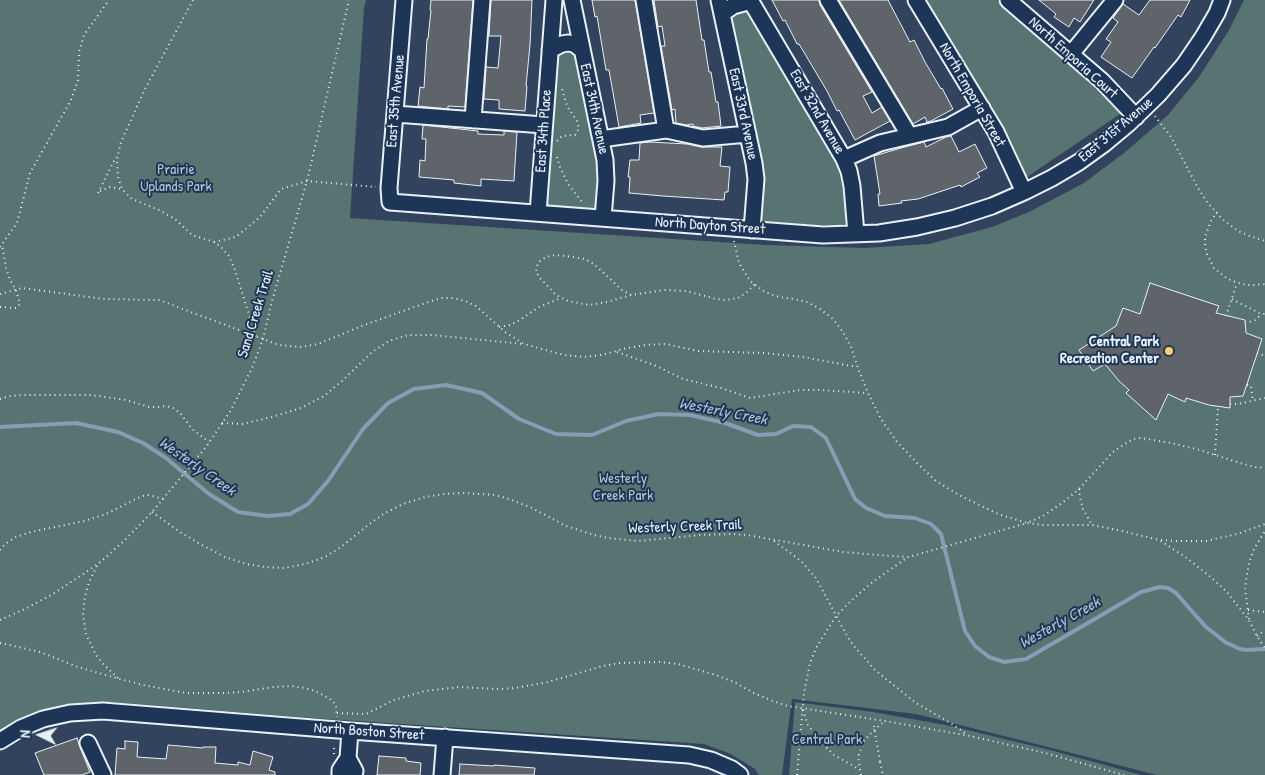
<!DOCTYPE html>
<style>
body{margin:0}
#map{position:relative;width:1265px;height:775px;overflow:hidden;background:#31435d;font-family:"Patrick Hand",sans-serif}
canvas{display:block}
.north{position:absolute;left:15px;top:710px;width:50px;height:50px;-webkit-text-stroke:4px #1d3557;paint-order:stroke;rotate:274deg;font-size:14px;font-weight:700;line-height:20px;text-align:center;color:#e8f1f8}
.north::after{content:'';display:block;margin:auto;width:18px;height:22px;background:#e8f1f8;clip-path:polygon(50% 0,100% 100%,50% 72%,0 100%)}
</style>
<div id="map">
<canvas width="1265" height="775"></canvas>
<div class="north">N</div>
</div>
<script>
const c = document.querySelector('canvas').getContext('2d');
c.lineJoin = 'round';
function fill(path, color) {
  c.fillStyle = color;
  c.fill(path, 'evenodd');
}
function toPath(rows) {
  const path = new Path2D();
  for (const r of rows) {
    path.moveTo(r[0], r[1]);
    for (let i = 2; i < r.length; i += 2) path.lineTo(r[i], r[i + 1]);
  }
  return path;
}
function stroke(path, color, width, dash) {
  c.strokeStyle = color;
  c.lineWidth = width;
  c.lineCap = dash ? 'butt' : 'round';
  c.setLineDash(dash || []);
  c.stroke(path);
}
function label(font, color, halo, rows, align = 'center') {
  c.font = font + ' "Patrick Hand",sans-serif';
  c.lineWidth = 4;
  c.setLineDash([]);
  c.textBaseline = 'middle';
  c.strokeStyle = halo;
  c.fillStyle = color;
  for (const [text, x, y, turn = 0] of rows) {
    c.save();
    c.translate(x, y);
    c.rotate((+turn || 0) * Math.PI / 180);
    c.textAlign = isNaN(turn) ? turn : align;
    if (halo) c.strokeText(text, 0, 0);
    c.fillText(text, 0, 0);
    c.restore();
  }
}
fill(toPath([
 [0,0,366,0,364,8,350,218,766,245,864,248,929,244,992,227,1029,212,1084,183,1124,153,1168,115,1199,77,1229,30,1244,0,1265,0,1265,775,1157,775,1060,750,916,714,792,699,782,775,759,775,755,769,731,754,704,744,311,718,113,702,85,703,50,710,14,724,0,731],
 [921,0,997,0,1097,79,1123,112,1027,177],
 [739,8,746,11,838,161,847,186,849,214,847,223,841,225,807,225,764,221,760,220,729,14],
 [566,48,576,53,599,161,599,205,591,210,549,206,544,201,554,57],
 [795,702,873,712,951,726,1054,751,1141,775,789,775]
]), '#577472');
stroke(toPath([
 [0,427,76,423,118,432,143,443,166,458,209,494,238,512,268,516,290,514,308,504,328,481,363,429,388,403,414,389,446,385,482,393,519,419,556,434,592,435,626,421,659,414,690,415,725,423,758,435,776,434,793,426,811,427,826,438,855,499,866,508,885,516,915,518,931,524,941,534,965,631,975,646,989,657,1004,662,1026,659,1141,592,1160,587,1168,588,1176,593,1205,626,1225,642,1240,649,1247,650,1265,649]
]), '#859db5', 4);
const building = toPath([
 [431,0,473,0,465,107,448,106,448,109,418,106,420,87,424,88,427,39,428,39,431,10,430,10,431,0],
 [491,0,532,0,530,45,526,86,527,86,525,111,499,109,499,100,484,99,486,67,498,68,501,36,489,36,491,0],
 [592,0,635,0,654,113,640,115,641,123,619,127,609,70,606,70,597,16,595,17,592,0],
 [654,0,696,0,702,40,704,40,709,72,711,72,716,102,718,102,721,126,702,128,693,126,693,124,686,125,676,123,675,109,672,110,661,46,665,46,662,26,658,27,654,0],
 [772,0,819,0,820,5,872,92,863,96,872,113,882,107,890,121,855,140,839,110,837,111,827,91,799,44,797,44,785,20,783,21,772,0],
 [839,0,888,0,910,42,914,40,925,62,941,89,942,88,953,109,931,121,927,122,925,117,913,124,839,0],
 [1039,0,1094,0,1080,22,1074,18,1069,27,1054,17,1056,14,1039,0],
 [1150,0,1190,0,1181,17,1178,15,1155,48,1154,47,1132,78,1101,57,1111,42,1106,39,1118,22,1113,18,1123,4,1139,15,1150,0],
 [423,125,478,131,478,134,504,135,504,131,517,132,514,181,481,179,481,186,454,183,454,180,419,177,420,160,425,161,426,139,422,139,423,125],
 [951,136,959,152,975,144,987,168,977,173,980,177,961,187,960,185,918,199,901,201,902,203,879,206,878,194,880,194,874,156,901,148,924,142,926,147,946,137,951,136],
 [650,142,687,144,701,147,722,147,720,166,730,167,728,192,725,192,724,200,663,196,629,193,630,177,628,177,630,160,639,160,640,143,650,142],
 [1150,283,1219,306,1216,313,1245,320,1246,333,1262,339,1243,396,1230,397,1230,408,1209,405,1186,398,1185,402,1168,394,1156,420,1126,393,1129,390,1119,381,1105,364,1093,371,1079,350,1116,326,1123,308,1140,314,1150,283],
 [77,738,80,747,90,772,82,775,44,775,35,753,77,738],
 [125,741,138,742,137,757,166,759,168,745,203,748,203,747,216,747,215,763,238,765,238,762,250,765,253,751,273,757,269,770,275,772,275,775,115,775,117,748,125,749,125,741],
 [379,756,406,758,406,761,421,763,420,775,377,775,379,756],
 [460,764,494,766,494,765,535,768,534,775,459,775,460,764]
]);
fill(building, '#5f646a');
stroke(building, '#e8f1f8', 1);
const minor = toPath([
 [404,0,389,188,390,202,823,235,879,233,917,227,955,218,992,206,1024,192,1052,178,1079,162,1104,144,1128,124,1158,95,1184,65,1203,37,1217,13,1222,0],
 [572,0,605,160,606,181,603,218],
 [644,0,666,130],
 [719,0,754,163,756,179,752,230],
 [750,0,844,159,849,171,852,186,856,234],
 [828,0,909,135],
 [916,0,996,132,1024,192],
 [1008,0,1102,81,1136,117],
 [723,13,733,6,751,1],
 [550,50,562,44,568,43,574,44,582,50],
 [1071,54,1115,0],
 [395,114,544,125],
 [473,120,482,0],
 [601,139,666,130,703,138,748,134],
 [844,159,880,143,948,127,982,108],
 [538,213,554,0],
 [350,731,348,758,355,771,354,775],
 [0,741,21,728,43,719,70,713,103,711,350,731,689,755,711,760,732,769,740,775],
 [88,743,103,775],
 [340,775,340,770,348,758],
 [442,775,445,737]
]);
stroke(minor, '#e8f1f8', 19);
stroke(toPath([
 [193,0,145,89,121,142,117,159,118,177,122,189,132,199,159,210,175,219,192,235,214,242,221,247,229,256,235,270,256,337],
 [1155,116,1171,137,1198,188,1207,202,1222,219,1238,231,1250,236,1265,241],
 [557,141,562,136,575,135,577,132,579,128,577,121,567,106,562,89],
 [557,157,560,167,568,184,582,202],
 [100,191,110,187,121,189],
 [98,193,116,157],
 [1217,212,1211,221,1205,237,1205,246,1207,254,1214,268,1225,277,1232,281,1246,285,1255,285,1265,284],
 [734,241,739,263,750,281,765,292,779,297,794,299,807,302,820,309,833,319,843,332,851,347,859,371,868,393,881,419,897,442,917,463,936,481,959,495,998,514,1027,523,1043,516,1062,503,1079,489,1113,452,1120,447,1133,439,1141,438,1171,443,1200,450,1243,464,1255,467,1265,468],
 [214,242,236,237,260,217,281,189,307,181,376,187],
 [0,247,17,223,30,173,71,100,78,80,79,52,84,35,109,0],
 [0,294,22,288,104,299,159,300,279,345,300,347,318,344,367,324,431,301,442,298,454,298,465,301,476,306,505,332,524,344,564,355,584,357,601,355,627,348,646,345,666,344,698,351,764,353,803,357,857,367],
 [631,295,622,290,594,264,585,259,566,256,556,255,546,257,540,261,537,266,536,272,540,278,556,295,568,301,589,305,607,302,631,295,664,290,686,291,716,299,726,300,738,298,747,292,755,284],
 [1232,299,1261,314,1265,314],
 [0,307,16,308,20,304,16,290,10,280,6,268,2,245],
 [1226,316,1237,283],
 [1245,323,1256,320,1261,314],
 [499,327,510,325,518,321,539,307,561,298],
 [617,352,654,365,683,379,721,388,750,398,800,390,819,390,868,393],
 [1257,353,1265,356],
 [1247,385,1251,386,1253,401],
 [0,399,10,396,24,395,91,395,126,400,149,407,158,407,166,406,173,408,180,413,192,429,209,442],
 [1230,404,1238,404,1265,398],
 [222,423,242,424,272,417,301,408,324,396,342,381,372,352,389,341,398,338,408,335,432,335,523,344],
 [1215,455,1218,407],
 [1079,489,1080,498,1083,509,1092,525],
 [152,512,180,532,200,544,225,557,246,564,265,567,284,568,305,564,325,557,341,547,372,522,385,513,403,504,425,497,444,494,464,493,495,495,509,499,532,508,566,526,594,535,608,538,638,541,700,535,733,534,747,535,843,552,879,555,909,557,1027,523,1043,525,1092,525,1122,531,1159,540,1187,558,1213,579,1226,591,1249,620,1257,636,1265,648],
 [1161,540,1178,541,1206,541,1237,534,1265,524],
 [774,541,801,561,816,578,846,634,853,645,874,669,886,679,916,703,952,724,968,735],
 [0,550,5,544,16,537,31,532,84,521,106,514,142,496,149,495,163,499],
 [97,566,89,582,85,596,83,615,86,634,95,653,102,663,118,678],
 [1248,610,1265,612],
 [1249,619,1245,588,1247,574,1250,560,1254,549,1265,531],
 [0,620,25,609,53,594,98,564,124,541,152,512,206,447,231,410,253,366,263,339,272,301,307,181,349,0],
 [1257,636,1265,630],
 [0,643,14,646,40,652,78,667,120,679,143,685,186,693,224,693,241,692,274,687,291,686,305,688,315,691,325,696,333,701,336,707,337,717],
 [803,710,808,725,822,743,834,755,860,770],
 [337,713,366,714,394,700,425,691,460,687,497,689,515,688,548,682,603,666,620,663,659,662,678,664,716,675,734,682,754,693,773,701,788,706,885,721,970,736,1045,753,1124,775],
 [334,754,334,744],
 [880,762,883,775],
 [797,775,804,693,810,663,816,648,836,616,852,600,870,584,908,557],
 [861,775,858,757,864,741,873,731,885,721]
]), '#e8f1f8', 2, [1, 4]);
stroke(minor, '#1d3557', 15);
stroke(toPath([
 [874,726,880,762]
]), '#e8f1f8', 2, [1, 4]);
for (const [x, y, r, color] of [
 [1169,351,5,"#ffd166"]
]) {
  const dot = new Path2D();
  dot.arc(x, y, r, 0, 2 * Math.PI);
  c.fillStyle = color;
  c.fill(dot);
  stroke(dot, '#1d3557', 2);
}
label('15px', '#e8f1f8', '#1d3557', [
 ["North Emporia Court",1073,58,42],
 ["North Emporia Street",972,95,60],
 ["East 35th Avenue",396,101,-85],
 ["East 34th Avenue",594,109,78],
 ["East 32nd Avenue",817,112,60],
 ["East 33rd Avenue",743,114,78],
 ["East 31st Avenue",1116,130,-40],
 ["East 34th Place",544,131,-86],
 ["North Dayton Street",710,226,4],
 ["Sand Creek Trail",256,314,-73],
 ["Westerly Creek Trail",685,527,-2],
 ["North Boston Street",369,732,4]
]);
label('15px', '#b5c5c9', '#1d3557', [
 ["Prairie",176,170],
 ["Uplands Park",176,187],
 ["Westerly",623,479],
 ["Creek Park",623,496],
 ["Central Park",827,740]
]);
label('bold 15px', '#e8f1f8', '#1d3557', [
 ["Central Park",1159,342],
 ["Recreation Center",1159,359]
], 'right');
label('italic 16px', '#aec0d1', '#1d3557', [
 ["Westerly Creek",723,412,11],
 ["Westerly Creek",197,467,35],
 ["Westerly Creek",1060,623,-29]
]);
</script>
